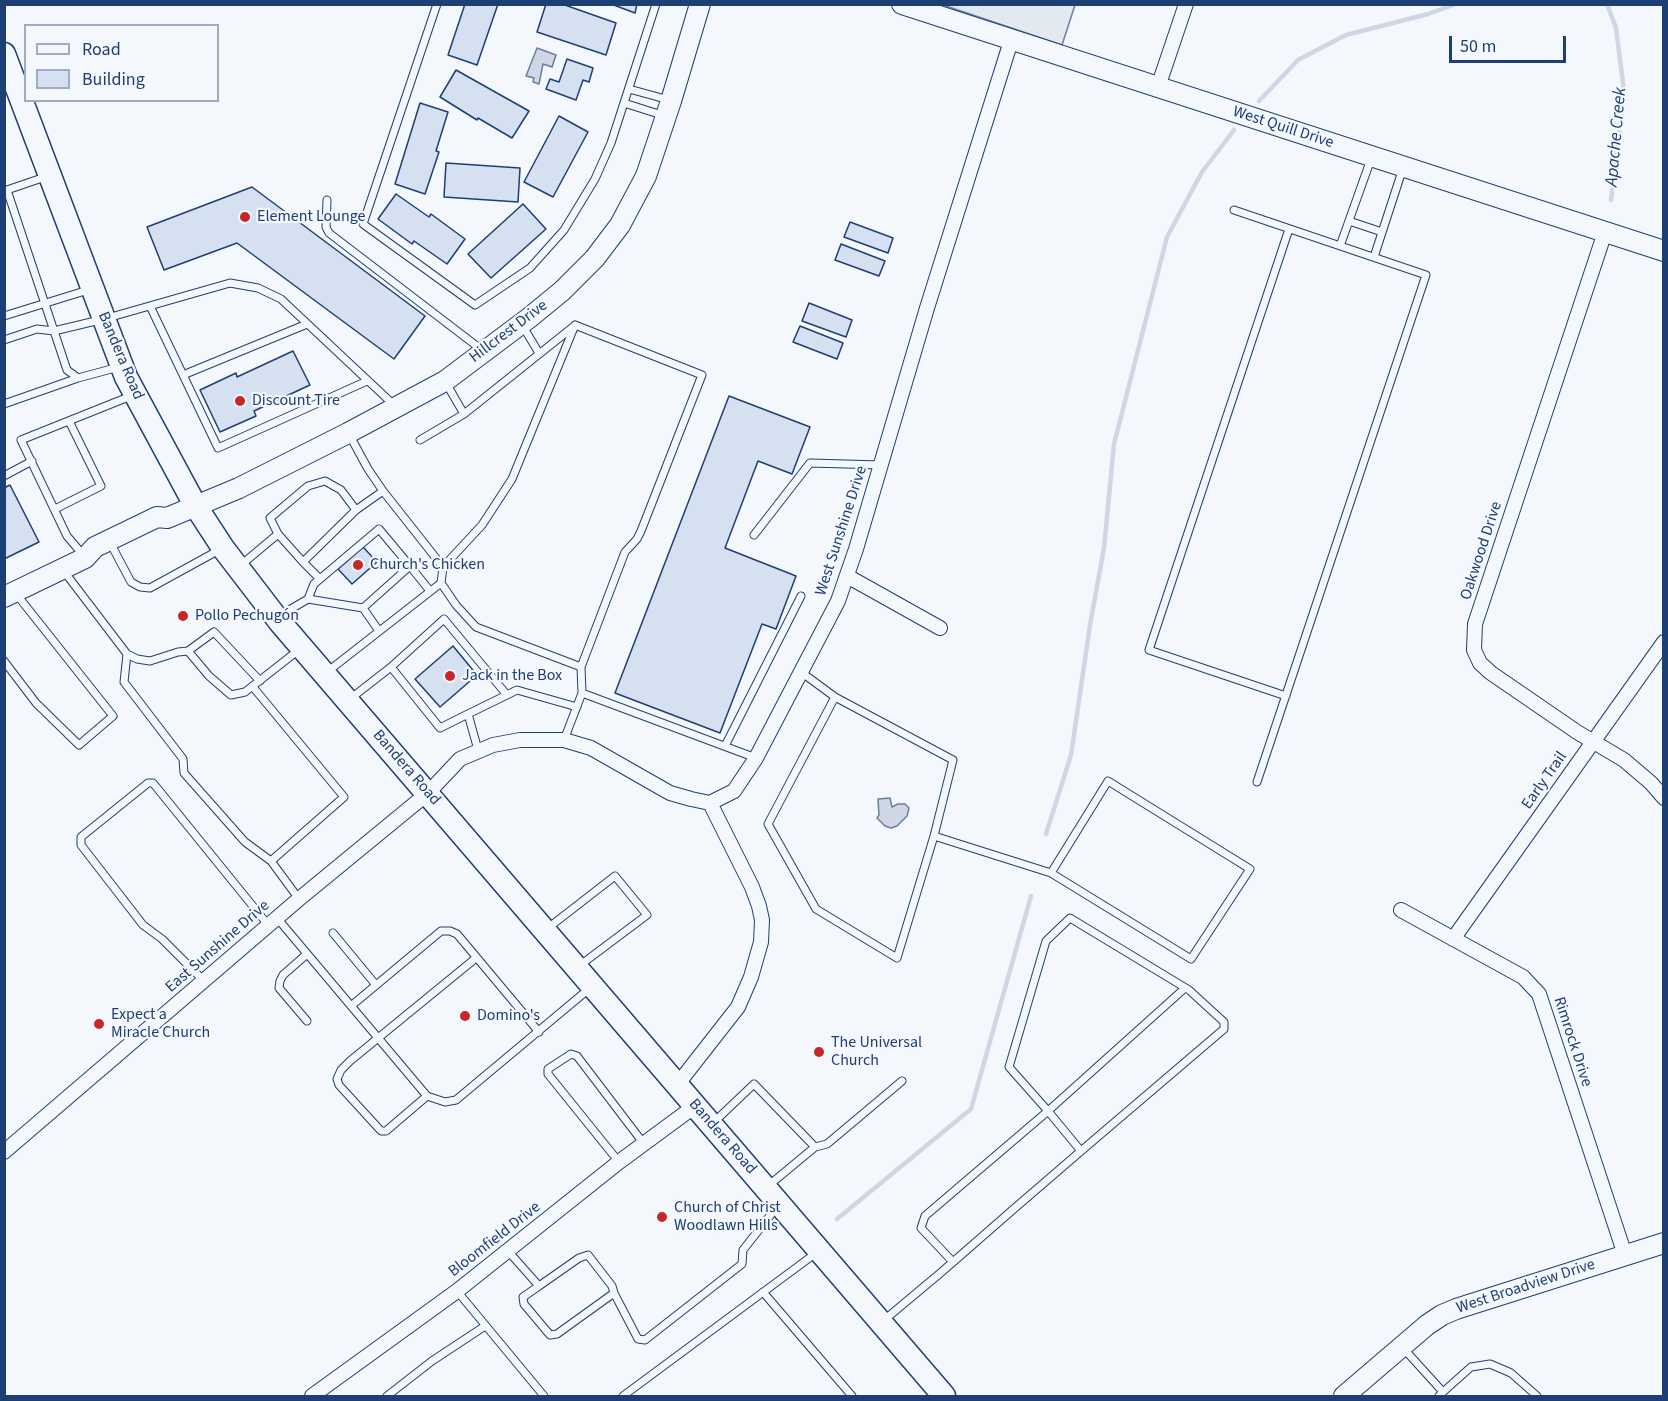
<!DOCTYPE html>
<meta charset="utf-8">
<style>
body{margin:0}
#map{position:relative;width:1668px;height:1401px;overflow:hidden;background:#f4f7fb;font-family:"Source Sans 3",sans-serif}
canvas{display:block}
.frame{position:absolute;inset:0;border:6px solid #1d3f73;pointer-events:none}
.legend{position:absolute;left:24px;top:24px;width:195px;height:78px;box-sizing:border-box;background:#f4f7fb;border:2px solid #9eadc5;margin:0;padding:8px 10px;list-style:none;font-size:18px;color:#1d3f73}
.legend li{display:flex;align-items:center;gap:12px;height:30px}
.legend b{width:30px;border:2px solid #9eadc5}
.scale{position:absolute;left:1449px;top:36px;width:117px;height:27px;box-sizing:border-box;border:3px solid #1d3f73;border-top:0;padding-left:8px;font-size:18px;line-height:21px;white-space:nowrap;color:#1d3f73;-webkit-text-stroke:4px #f4f7fb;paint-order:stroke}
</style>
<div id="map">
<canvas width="1668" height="1401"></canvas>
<div class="frame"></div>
<ul class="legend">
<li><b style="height:8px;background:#f4f7fb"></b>Road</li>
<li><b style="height:16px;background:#d5e0f0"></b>Building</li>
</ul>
<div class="scale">50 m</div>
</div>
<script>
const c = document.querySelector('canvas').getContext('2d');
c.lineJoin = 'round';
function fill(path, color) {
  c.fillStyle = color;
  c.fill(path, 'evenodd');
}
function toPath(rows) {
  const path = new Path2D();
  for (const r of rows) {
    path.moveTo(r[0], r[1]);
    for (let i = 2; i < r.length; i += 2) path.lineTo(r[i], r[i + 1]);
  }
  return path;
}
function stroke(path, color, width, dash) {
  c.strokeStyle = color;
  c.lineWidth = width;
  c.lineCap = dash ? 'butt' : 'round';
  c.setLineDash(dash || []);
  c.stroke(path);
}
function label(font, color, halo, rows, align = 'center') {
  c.font = font + ' "Source Sans 3",sans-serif';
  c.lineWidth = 4.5;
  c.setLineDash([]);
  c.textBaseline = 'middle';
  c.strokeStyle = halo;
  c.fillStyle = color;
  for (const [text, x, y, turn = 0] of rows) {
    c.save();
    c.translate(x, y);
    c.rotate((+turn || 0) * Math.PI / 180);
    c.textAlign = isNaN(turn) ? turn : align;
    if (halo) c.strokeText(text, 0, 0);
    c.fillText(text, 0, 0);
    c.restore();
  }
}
const green = toPath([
 [943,5,1075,5,1062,45,943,5]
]);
fill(green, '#e3e9f0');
stroke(green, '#687fa3', 1.5);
const water = toPath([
 [537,48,556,55,552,67,543,64,539,84,533,82,534,78,526,76,537,48],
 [890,798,892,807,898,804,905,804,909,808,907,816,897,826,891,828,885,826,877,818,879,815,878,799,890,798]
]);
fill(water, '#cfd7e4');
stroke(water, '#687fa3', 1.5);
stroke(toPath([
 [1607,4,1616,28,1624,91,1611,200],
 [1259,101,1298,60,1346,35,1428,14,1456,4],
 [1046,834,1071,755,1090,625,1104,548,1114,444,1167,237,1202,172,1234,130],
 [837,1219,971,1109,1031,896]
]), '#cfd7e4', 4.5);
const building = toPath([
 [465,4,498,4,477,65,448,55,465,4],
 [546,4,562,4,616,23,606,55,537,32,546,4],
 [611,4,637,4,635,13,611,4],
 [567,59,593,68,589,82,583,80,576,100,546,89,550,79,559,82,567,59],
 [456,70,529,111,512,138,478,118,477,120,440,97,456,70],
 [420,103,448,112,436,151,439,152,425,194,395,184,420,103],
 [559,116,588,132,553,197,524,182,559,116],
 [446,163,520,168,518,202,444,197,446,163],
 [252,187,425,316,394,359,237,243,164,270,147,227,252,187],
 [396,194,429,217,431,214,465,239,447,264,414,241,412,244,378,219,396,194],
 [523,204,546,229,491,278,468,254,523,204],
 [850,222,893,238,888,253,844,237,850,222],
 [841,244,885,261,879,276,835,260,841,244],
 [809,303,852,320,846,337,802,321,809,303],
 [800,326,843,343,837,359,793,342,800,326],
 [293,351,310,385,254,411,256,416,220,432,200,390,236,373,237,377,293,351],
 [729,396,810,427,792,474,758,461,725,548,796,576,776,629,762,624,720,733,615,693,729,396],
 [10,485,39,542,4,559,4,488,10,485],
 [363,547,377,562,352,584,338,569,363,547],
 [453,646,477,675,440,707,415,679,453,646]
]);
fill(building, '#d5e0f0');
stroke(building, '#1d3f73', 1.5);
const lane = toPath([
 [437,4,363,224,475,305,530,268,564,230,595,179,611,143,656,4],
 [629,89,669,100],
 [624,103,665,116],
 [7,190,67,370,78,378,119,367],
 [4,191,48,176],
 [327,200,326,227,329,233,482,350],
 [1234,210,1426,275,1257,782],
 [1349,221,1382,232],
 [1340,246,1371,159],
 [1374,257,1403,168],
 [150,306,218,448,367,381],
 [4,316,88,290],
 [522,325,539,353],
 [4,340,37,329,54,331,104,319,230,283,258,288,281,299,395,406],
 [183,375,307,324],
 [446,383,464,414,573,327],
 [4,404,78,378],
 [420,440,464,414],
 [4,476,32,461],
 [55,509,101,486,69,421],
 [356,510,341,490,325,481,308,486,270,518,278,534,303,562,356,510,383,491],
 [754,535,810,463,881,465],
 [114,550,131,582,140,587,150,588,221,549],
 [84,556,67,536,21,440,131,396],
 [303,562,320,579],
 [241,565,278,534],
 [410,566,430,591],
 [443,567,482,525,512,479,575,325],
 [63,570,127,654,137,659,150,661,178,652,188,651,209,676,231,695,245,692,300,649],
 [441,583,456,605,476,627,581,667],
 [363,608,379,631],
 [279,616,308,599,314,584,379,529,410,566,363,608,308,599],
 [188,651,214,632,260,681],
 [127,654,124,682,183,759,184,773,245,842,271,861,299,899],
 [4,661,36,703,79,745,113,716,17,595],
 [391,667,444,619,507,695],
 [327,672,441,583,443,567,383,491,368,469,350,436],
 [801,672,835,697,768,824,816,909,897,958,934,836,1051,873,1191,959,1250,869,1108,781,1051,873],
 [253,687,344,797,271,861],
 [582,693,756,758],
 [1286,696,1149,650,1289,229],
 [835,697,953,760,934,836],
 [350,699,391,667,440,728,468,714,478,750],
 [468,714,517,690,577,707],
 [564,740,582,693,581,667,625,552,637,539,641,531,702,375,575,325],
 [725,746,801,596],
 [277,918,427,1096,445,1102,456,1100,590,988],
 [548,928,615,876,647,915,579,966],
 [333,933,376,985],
 [204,981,162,939,143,925,81,845,81,837,148,783,153,783,269,926],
 [351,1006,441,931,450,931,457,934,539,1032],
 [307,1021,279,988,280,981,283,975,307,954],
 [427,1096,386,1131,381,1131,339,1085,337,1079,341,1070,350,1061,476,958],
 [713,1123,754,1084,815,1147,827,1144,902,1081],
 [1081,1151,1224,1029,1224,1022,1189,990,1070,918,1046,941,1009,1067,1048,1111,1185,988],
 [619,1162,548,1074,548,1069,571,1054,577,1056,644,1144],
 [768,1186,815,1147],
 [508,1251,539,1286,523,1297,524,1304,550,1335,557,1334,614,1293,612,1286,588,1255,579,1258,539,1286],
 [457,1291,544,1396],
 [763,1292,852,1396],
 [614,1293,638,1339,645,1340,742,1264,743,1250,776,1208],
 [883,1321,938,1275,953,1262,1016,1207,1081,1151,1048,1111,925,1216,921,1228,953,1262],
 [1404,1349,1443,1392,1439,1396],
 [1443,1392,1471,1367,1490,1364,1511,1373,1537,1396],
 [387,1396,432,1361,485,1326],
 [623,1396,816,1253]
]);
const street = toPath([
 [1158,87,1186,4],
 [1605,232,1475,624,1474,650,1480,663,1491,673,1577,732,1624,760,1651,783,1664,798],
 [847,576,940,628],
 [1401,910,1523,977,1539,994,1625,1255],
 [1453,939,1664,642],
 [677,1085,738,1007,751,977,761,942,762,920,759,906,752,887,710,803],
 [4,1152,299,899,428,793,460,759,493,745,520,740,564,740,591,748,670,793,691,799,710,803,734,791,756,758,838,601,856,549,927,308,1011,41],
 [312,1396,457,1291,619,1162,695,1106]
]);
const secondary = toPath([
 [902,4,1664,251],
 [4,597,85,558,95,547,157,517,167,518,239,488,348,433,445,381,529,318,562,291,595,258,620,225,646,176,671,101,700,4],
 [1344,1396,1427,1325,1442,1315,1456,1309,1664,1243]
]);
const primary = toPath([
 [4,54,126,377,195,505,223,548,279,621,944,1396]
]);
stroke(lane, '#1d3f73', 9);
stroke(street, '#1d3f73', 16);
stroke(secondary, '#1d3f73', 22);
stroke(primary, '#1d3f73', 25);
stroke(lane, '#f4f7fb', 7);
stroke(street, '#f4f7fb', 14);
stroke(secondary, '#f4f7fb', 20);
stroke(primary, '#f4f7fb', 22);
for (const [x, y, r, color] of [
 [245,217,6,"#c62828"],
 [240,401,6,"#c62828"],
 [358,565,6,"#c62828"],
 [183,616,6,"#c62828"],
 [450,676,6,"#c62828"],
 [465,1016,6,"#c62828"],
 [99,1024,6,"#c62828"],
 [819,1052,6,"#c62828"],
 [662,1217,6,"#c62828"]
]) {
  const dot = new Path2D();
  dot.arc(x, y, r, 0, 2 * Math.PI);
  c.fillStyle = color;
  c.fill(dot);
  stroke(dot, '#f4f7fb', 2);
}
label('16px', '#1d3f73', '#f4f7fb', [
 ["West Quill Drive",1283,128,18],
 ["Hillcrest Drive",509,332,-37],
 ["Bandera Road",120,356,67],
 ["West Sunshine Drive",842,531,-72],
 ["Oakwood Drive",1482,551,-72],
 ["Bandera Road",406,768,49],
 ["Early Trail",1545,781,-55],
 ["East Sunshine Drive",218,947,-41],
 ["Rimrock Drive",1572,1042,72],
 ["Bandera Road",722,1137,49],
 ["Bloomfield Drive",495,1240,-38],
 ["West Broadview Drive",1526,1287,-18]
]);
label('16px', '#1d3f73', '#f4f7fb', [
 ["Element Lounge",257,217],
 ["Discount Tire",252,401],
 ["Church's Chicken",370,565],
 ["Pollo Pechugón",195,616],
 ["Jack in the Box",462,676],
 ["Expect a",111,1015],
 ["Miracle Church",111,1033],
 ["Domino's",477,1016],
 ["The Universal",831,1043],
 ["Church",831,1061],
 ["Church of Christ",674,1208],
 ["Woodlawn Hills",674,1226]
], 'left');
label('italic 18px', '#1d3f73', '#f4f7fb', [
 ["Apache Creek",1617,137,-85]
]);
</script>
